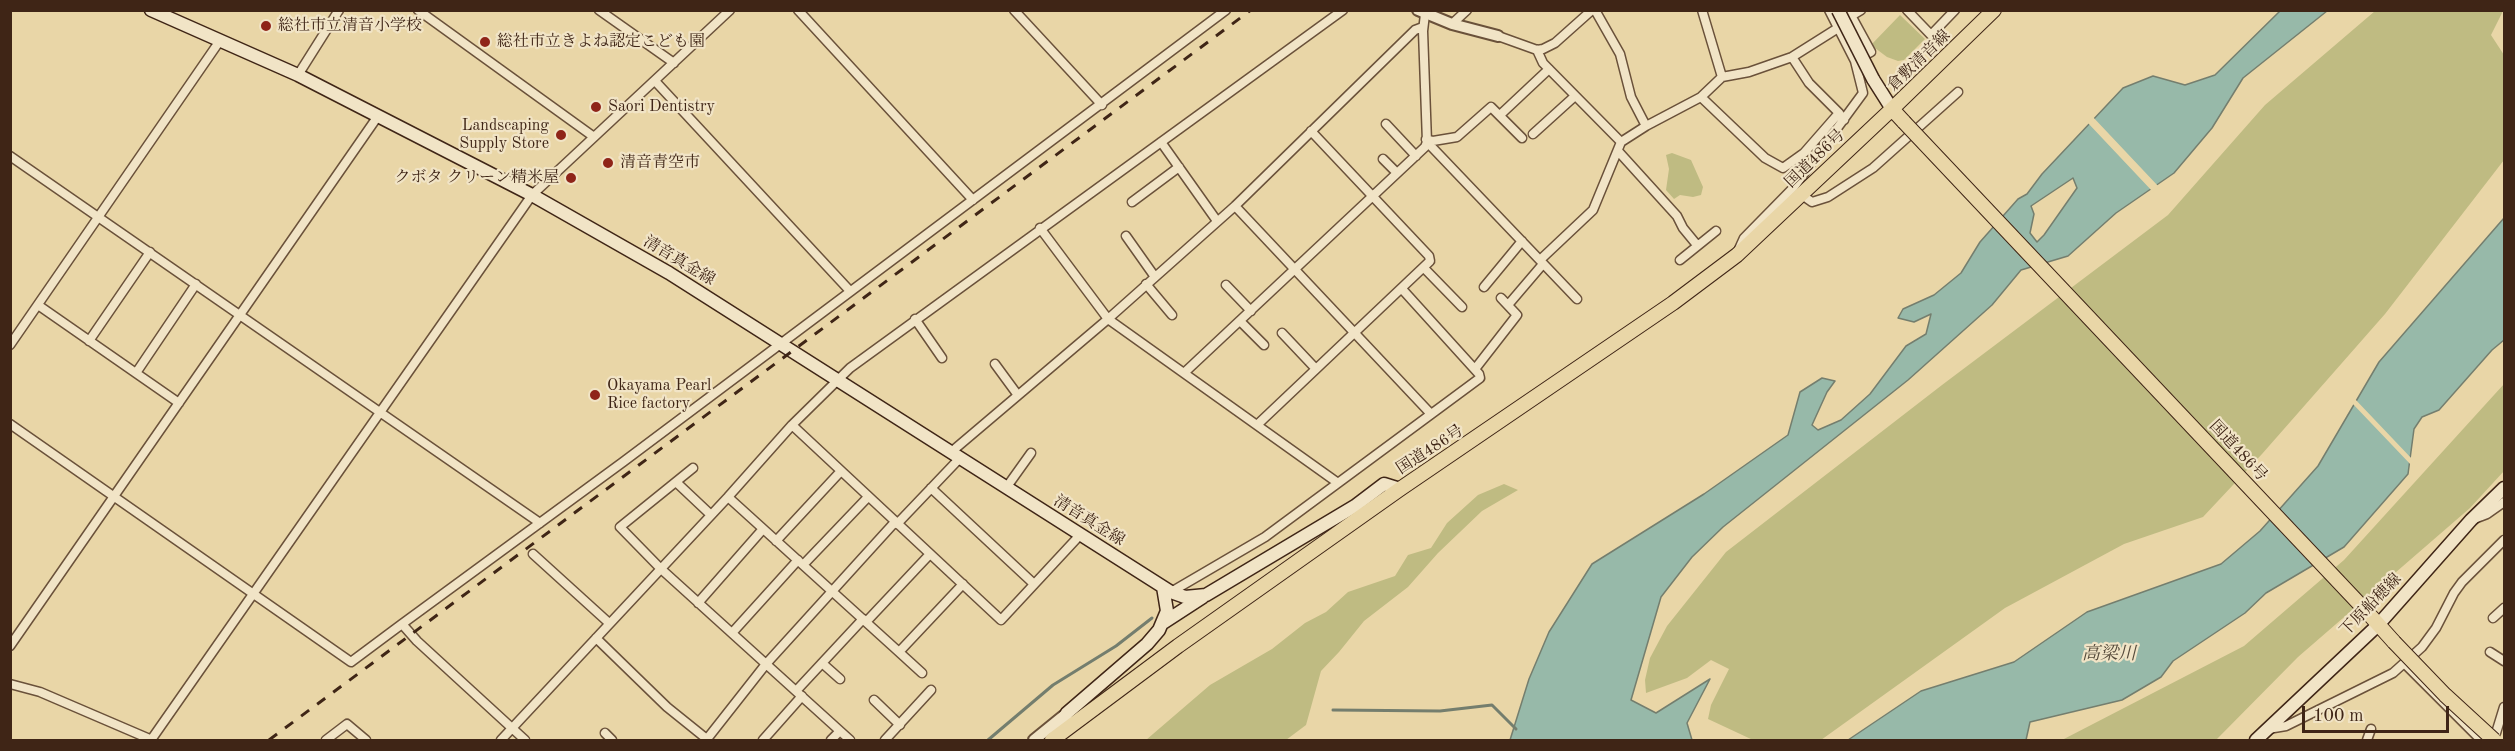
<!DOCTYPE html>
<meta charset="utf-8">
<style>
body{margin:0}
#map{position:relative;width:2515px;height:751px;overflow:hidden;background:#e9d6a7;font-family:"Old Standard TT",serif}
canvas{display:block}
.frame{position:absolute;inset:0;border:12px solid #3f2516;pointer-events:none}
.scale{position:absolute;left:2302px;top:706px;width:147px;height:27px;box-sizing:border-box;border:3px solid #3f2516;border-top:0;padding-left:8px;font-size:18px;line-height:21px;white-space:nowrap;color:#3f2516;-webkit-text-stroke:4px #f1e4c6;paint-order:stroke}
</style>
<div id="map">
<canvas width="2515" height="751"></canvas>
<div class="frame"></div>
<div class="scale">100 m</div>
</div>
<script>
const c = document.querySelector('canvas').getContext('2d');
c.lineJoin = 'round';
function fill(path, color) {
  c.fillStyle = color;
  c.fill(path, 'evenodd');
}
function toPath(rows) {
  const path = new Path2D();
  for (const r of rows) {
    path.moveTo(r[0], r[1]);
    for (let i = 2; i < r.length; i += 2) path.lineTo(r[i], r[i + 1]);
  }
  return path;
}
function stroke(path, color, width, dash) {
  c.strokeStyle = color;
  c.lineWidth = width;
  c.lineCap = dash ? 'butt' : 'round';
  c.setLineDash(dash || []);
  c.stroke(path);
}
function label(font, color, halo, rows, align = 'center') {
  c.font = font + ' "Old Standard TT","Noto Serif JP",serif';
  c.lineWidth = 4.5;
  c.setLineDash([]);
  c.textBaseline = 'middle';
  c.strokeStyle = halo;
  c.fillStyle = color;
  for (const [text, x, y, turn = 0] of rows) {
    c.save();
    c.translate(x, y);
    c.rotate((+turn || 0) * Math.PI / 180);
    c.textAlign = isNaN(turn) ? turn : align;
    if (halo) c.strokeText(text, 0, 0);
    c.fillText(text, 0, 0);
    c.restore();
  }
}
fill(toPath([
 [2375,11,2503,11,2491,35,2504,55,2504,160,2385,314,2262,454,2203,517,2124,544,2005,608,1821,740,1753,740,1708,719,1711,705,1729,669,1711,660,1687,678,1646,693,1645,680,1650,658,1667,626,1726,552,1942,385,2168,215,2265,105],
 [1900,15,1925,39,1904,60,1898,61,1887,57,1871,45],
 [1672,153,1691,160,1703,187,1701,195,1693,197,1680,195,1674,199,1666,190,1669,169,1666,155],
 [2504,384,2504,471,2470,508,2298,657,2216,740,2062,740,2244,646,2344,560],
 [1504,484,1518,490,1482,511,1438,553,1408,587,1364,621,1339,652,1321,671,1306,725,1286,740,1146,740,1210,685,1272,649,1305,623,1326,612,1348,592,1395,576,1408,555,1431,548,1447,523,1478,495]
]), '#bfbb82');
const water = toPath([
 [2280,11,2327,11,2243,78,2212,128,2174,173,2116,213,2068,256,2021,270,1992,305,1908,380,1723,527,1692,557,1661,597,1631,700,1656,713,1710,679,1687,723,1692,740,1510,740,1529,679,1549,632,1592,564,1704,494,1788,435,1800,392,1822,378,1835,381,1827,392,1812,425,1818,430,1841,420,1870,394,1906,346,1926,334,1931,314,1914,322,1898,318,1903,309,1934,295,1961,273,1980,242,2018,199,2027,194,2042,174,2123,88,2153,76,2185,85,2215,75,2280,11],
 [2073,178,2077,188,2044,235,2037,242,2030,233,2034,214,2031,206,2073,178],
 [2504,218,2504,340,2492,350,2439,410,2422,417,2414,429,2408,474,2344,547,2266,593,2245,613,2173,661,2161,677,2122,700,2030,722,2026,740,1848,740,1921,691,2014,662,2087,612,2221,564,2260,531,2318,466,2379,362,2504,218]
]);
fill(water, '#97b9a9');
stroke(water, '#747e6e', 1.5);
fill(toPath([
 [2092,116,2159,187,2153,192,2087,122],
 [2354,398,2413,460,2412,466,2351,402]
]), '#e9d6a7');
stroke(toPath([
 [1333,710,1440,711,1492,705,1516,729],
 [988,740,1053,685,1116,646,1152,618]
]), '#747e6e', 3);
const minor = toPath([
 [418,10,594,137],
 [599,10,674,63],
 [798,10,973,200],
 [1014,10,1102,105],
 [1595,10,1620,54,1631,97,1646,126],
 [1848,10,1871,52,1858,59],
 [1907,10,1931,35,1955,10],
 [1851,16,1861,10],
 [1452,24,1467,10],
 [1498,36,1537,50,1543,49,1555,43,1592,10],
 [1537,50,1543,63,1621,142,1646,126,1701,97,1765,158,1783,168,1804,153,1839,113,1844,120],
 [1792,57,1809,83,1839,113],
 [298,75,339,10],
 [1722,77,1749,72,1792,57,1838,28],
 [655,81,850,291],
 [1701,97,1722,77,1702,10],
 [1500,115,1549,69],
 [1386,124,1416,156],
 [1533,134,1575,96],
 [1426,139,1433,141,1457,137,1491,107,1522,138],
 [1161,142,1217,221],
 [1427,142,1577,299],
 [1618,151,1677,216,1683,228,1697,245],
 [10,156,540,523],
 [1383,159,1397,173],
 [1802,195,1812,202,1828,197,1873,168,1958,92],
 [1132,202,1179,167],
 [1235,206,1430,413],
 [1040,228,1108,319,1338,483],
 [1126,236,1155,277],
 [1739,249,1744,238,1794,187,1863,93,1855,61,1829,10],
 [1540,260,1593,210,1621,142],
 [1680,260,1716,231],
 [1424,268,1462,307],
 [1146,284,1172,315],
 [1226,285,1251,311],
 [1484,287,1522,241],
 [38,305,179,403],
 [1508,305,1543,264],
 [915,319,942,358],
 [1240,321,1264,345],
 [1282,333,1316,369],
 [89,341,150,252],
 [10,345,219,42],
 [995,364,1017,394],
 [1475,369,1517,315,1501,298],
 [136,373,196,284],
 [1184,373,1425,147,1427,142,1423,31,1425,14],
 [10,424,351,662,402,624,417,641,525,740],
 [792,425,1001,620,1080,535],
 [1257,425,1430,261,1429,256,1311,131],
 [950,453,1108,319,1235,206,1415,30,1423,27],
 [693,468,620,527,660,568,840,731,831,740],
 [676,482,711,515],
 [931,488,1034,584],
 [1006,488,1031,453],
 [728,497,899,652,963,584],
 [2474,519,2487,514,2504,502],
 [897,524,959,459],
 [776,541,841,471],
 [533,554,609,623],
 [803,565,868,497],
 [1171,592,1265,537,1480,378,1479,374,1402,289],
 [698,603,763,529],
 [2493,618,2504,608],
 [866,622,930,554],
 [402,624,623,462,1226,10],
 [732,633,798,560],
 [596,638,667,707,708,740],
 [10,646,378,116],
 [899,652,922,673],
 [2490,652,2504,661],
 [822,663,840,679],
 [2404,663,2481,740],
 [10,684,40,692,152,740],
 [796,691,863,619],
 [874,700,900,725],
 [2268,729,2286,726,2393,673,2422,647,2436,628,2454,593,2462,582,2504,540],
 [840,731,850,740],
 [605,733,612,740],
 [2496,733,2504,707],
 [707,739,766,664,895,522],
 [151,740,532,195,730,10],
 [326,740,347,724,366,740],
 [501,740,728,497,792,425,850,368,1343,10],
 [763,740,802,696],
 [885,740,931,690],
 [2367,740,2371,729]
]);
const tertiary = toPath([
 [1418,10,1452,24,1498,36],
 [1034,740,1066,714]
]);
const secondary = toPath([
 [151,10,298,75,532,195,669,273,1171,592,1185,597,1206,595,1355,506,1384,484,1400,489],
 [1873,79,1892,109],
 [1163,623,1203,597],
 [1055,737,1067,713,1147,644,1159,630,1167,611,1163,587],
 [2256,740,2378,625,2471,520,2504,488]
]);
const primary = toPath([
 [1892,109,1994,10]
]);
const trunk = toPath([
 [2368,613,2394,642],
 [1052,740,1178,646,1400,489,1673,303,1737,255,1892,109,1904,122]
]);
stroke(minor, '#6a513a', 11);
stroke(tertiary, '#6a513a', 14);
stroke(secondary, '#3f2516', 15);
stroke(primary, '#3f2516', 16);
stroke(trunk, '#3f2516', 16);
stroke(minor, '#f1e4c6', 8);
stroke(tertiary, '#f1e4c6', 10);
stroke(secondary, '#f1e4c6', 12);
stroke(primary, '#e9d6a7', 14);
stroke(trunk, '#e9d6a7', 14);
stroke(toPath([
 [269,740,1251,10]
]), '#3f2516', 3, [10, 10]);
const secondaryBridge = toPath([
 [1838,10,1873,79]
]);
const trunkBridge = toPath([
 [1904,122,2368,613],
 [2394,642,2445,695,2494,740]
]);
stroke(secondaryBridge, '#3f2516', 15, []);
stroke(trunkBridge, '#3f2516', 16, []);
stroke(secondaryBridge, '#f1e4c6', 12);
stroke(trunkBridge, '#e9d6a7', 14);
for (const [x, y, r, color] of [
 [266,26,6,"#8f2418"],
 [485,42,6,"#8f2418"],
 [596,107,6,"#8f2418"],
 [561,135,6,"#8f2418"],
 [608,163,6,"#8f2418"],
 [571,178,6,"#8f2418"],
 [595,395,6,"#8f2418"]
]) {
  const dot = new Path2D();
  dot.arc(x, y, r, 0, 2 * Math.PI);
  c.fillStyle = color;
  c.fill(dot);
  stroke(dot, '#f1e4c6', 2);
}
label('16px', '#3f2516', '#f1e4c6', [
 ["総社市立清音小学校",278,26],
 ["総社市立きよね認定こども園",497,42],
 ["Saori Dentistry",608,107],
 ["Landscaping",549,126,"right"],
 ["Supply Store",549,144,"right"],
 ["清音青空市",620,163],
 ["クボタ クリーン精米屋",559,178,"right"],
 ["Okayama Pearl",607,386],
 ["Rice factory",607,404]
], 'left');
label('16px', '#3f2516', '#f1e4c6', [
 ["倉敷清音線",1919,61,-44],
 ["国道486号",1815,159,-44],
 ["清音真金線",679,261,31],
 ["国道486号",1430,450,-33],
 ["国道486号",2238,451,47],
 ["清音真金線",1089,521,32],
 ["下原船穂線",2371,605,-46]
]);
label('italic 18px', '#554a3b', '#f1e4c6', [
 ["高梁川",2109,654]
]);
</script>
